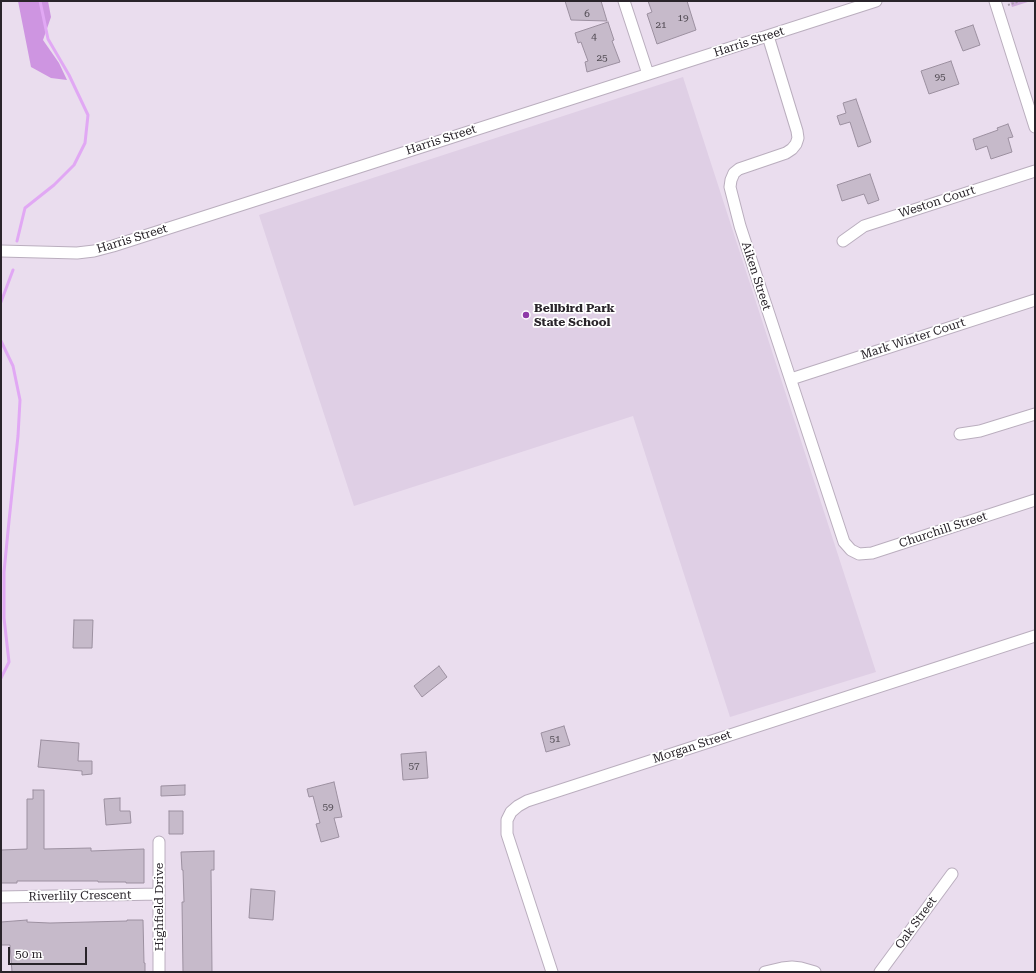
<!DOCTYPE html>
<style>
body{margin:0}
#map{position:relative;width:1036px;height:973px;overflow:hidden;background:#eaddee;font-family:"Roboto Serif",serif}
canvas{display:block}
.frame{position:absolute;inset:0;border:2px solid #29242a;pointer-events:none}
.scale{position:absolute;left:8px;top:947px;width:79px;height:18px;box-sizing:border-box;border:2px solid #29242a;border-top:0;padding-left:5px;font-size:12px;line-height:14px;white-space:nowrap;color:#29242a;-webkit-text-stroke:3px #fff;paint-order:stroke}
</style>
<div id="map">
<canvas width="1036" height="973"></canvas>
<div class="frame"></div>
<div class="scale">50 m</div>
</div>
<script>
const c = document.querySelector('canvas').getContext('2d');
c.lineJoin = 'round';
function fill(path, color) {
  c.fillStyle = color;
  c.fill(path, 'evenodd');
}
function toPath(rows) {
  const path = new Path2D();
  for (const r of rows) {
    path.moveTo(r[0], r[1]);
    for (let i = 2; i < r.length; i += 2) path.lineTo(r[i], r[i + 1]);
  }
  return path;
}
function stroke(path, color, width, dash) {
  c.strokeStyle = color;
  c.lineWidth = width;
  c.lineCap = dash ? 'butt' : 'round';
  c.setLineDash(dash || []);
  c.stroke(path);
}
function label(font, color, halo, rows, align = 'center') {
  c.font = font + ' "Roboto Serif",serif';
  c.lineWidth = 3.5;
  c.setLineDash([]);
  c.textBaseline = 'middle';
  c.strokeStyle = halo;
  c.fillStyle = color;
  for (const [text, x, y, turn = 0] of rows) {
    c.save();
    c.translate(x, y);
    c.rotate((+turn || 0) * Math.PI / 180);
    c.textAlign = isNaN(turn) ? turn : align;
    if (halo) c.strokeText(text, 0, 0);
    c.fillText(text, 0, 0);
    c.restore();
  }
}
fill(toPath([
 [683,77,876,672,730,717,633,416,354,506,259,215]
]), '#dfcfe5');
fill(toPath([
 [1010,1,1031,1,1012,7]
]), '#d1aedd');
fill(toPath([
 [18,1,48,1,51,17,43,40,59,63,67,80,51,78,31,67]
]), '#ce95e1');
stroke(toPath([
 [17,241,25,208,54,185,74,165,85,143,88,115,69,75,48,39,40,1],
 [1,302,13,270],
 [1,341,13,366,20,400,18,436,9,521,4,572,4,618,9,662,1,678]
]), '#e1a8f4', 3);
const building = toPath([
 [565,1,601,1,607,21,571,20,565,1],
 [648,1,687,1,696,30,657,44,647,14,652,12,648,1],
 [608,22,614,40,612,41,620,62,587,72,585,62,588,61,581,42,578,43,575,33,608,22],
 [973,25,980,45,963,51,955,31,973,25],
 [951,61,959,84,929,94,921,71,951,61],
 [856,99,871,142,858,147,850,122,840,125,837,116,846,113,843,103,856,99],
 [1008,124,1013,137,1008,138,1012,152,991,159,987,146,976,150,973,139,998,130,997,128,1008,124],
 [870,174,879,200,868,204,864,194,842,201,837,185,870,174],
 [74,620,93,620,92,648,73,648,74,620],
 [439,666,447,677,422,697,414,686,439,666],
 [564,726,570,745,546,752,541,733,564,726],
 [41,740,79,743,78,761,92,761,92,774,82,775,82,771,38,767,41,740],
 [426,752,428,778,403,780,401,754,426,752],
 [334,782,342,817,334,818,339,837,321,842,316,824,320,823,313,796,309,797,307,789,334,782],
 [185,785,185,795,161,796,161,786,185,785],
 [33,790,44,790,44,849,91,848,91,851,144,849,144,883,126,883,126,882,98,882,98,881,17,881,17,883,1,883,1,850,27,849,27,799,33,799,33,790],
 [120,798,120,811,130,811,131,823,106,825,104,799,120,798],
 [169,811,183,811,183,834,169,834,169,811],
 [214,851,214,870,211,870,212,972,183,972,182,902,184,902,183,870,182,870,181,852,214,851],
 [251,889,275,891,273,920,249,918,251,889],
 [27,920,27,922,50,923,127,921,127,920,143,920,144,963,145,963,145,972,12,972,10,945,1,945,1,922,27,920]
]);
fill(building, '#c6baca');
stroke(building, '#9c90a0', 1);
const minor = toPath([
 [624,1,648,74],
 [995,1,1035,127],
 [768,36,797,131,798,138,796,144,792,149,786,153,739,169,734,173,731,180,730,187,740,226,844,542,851,550,859,554,872,553,1035,500],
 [843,241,864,226,1035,171],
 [1,251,77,253,94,251,113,246,297,187,876,1],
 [791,379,1035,300],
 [960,434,980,431,1035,414],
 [159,842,159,972],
 [1,897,159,894],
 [552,972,507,834,507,820,511,812,518,806,527,801,1035,636],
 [765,972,782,968,792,967,801,968,815,972],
 [880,972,952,874]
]);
stroke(minor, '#baaebe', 13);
stroke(toPath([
 [1008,5,1020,1]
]), '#aba1ae', 2, [2, 2]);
stroke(minor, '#fff', 11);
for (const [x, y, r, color] of [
 [526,315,4,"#8f3ba8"]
]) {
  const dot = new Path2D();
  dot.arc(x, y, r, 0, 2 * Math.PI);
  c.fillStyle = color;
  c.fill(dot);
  stroke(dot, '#fff', 1.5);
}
label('10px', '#504a52', null, [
 ["6",587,14],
 ["19",683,18],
 ["21",661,25],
 ["4",594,37],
 ["25",602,58],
 ["95",940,77],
 ["51",555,739],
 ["57",414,766],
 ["59",328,807]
]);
label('12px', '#29242a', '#fff', [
 ["Harris Street",749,42,-18],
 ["Harris Street",441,140,-18],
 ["Weston Court",937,202,-18],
 ["Harris Street",132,239,-17],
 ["Aiken Street",756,276,72],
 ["Mark Winter Court",913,339,-18],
 ["Churchill Street",943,530,-18],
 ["Morgan Street",692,747,-18],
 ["Riverlily Crescent",80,896,-1],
 ["Highfield Drive",159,907,-90],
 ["Oak Street",916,923,-54]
]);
label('bold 12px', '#29242a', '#fff', [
 ["Bellbird Park",534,308],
 ["State School",534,322]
], 'left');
</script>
